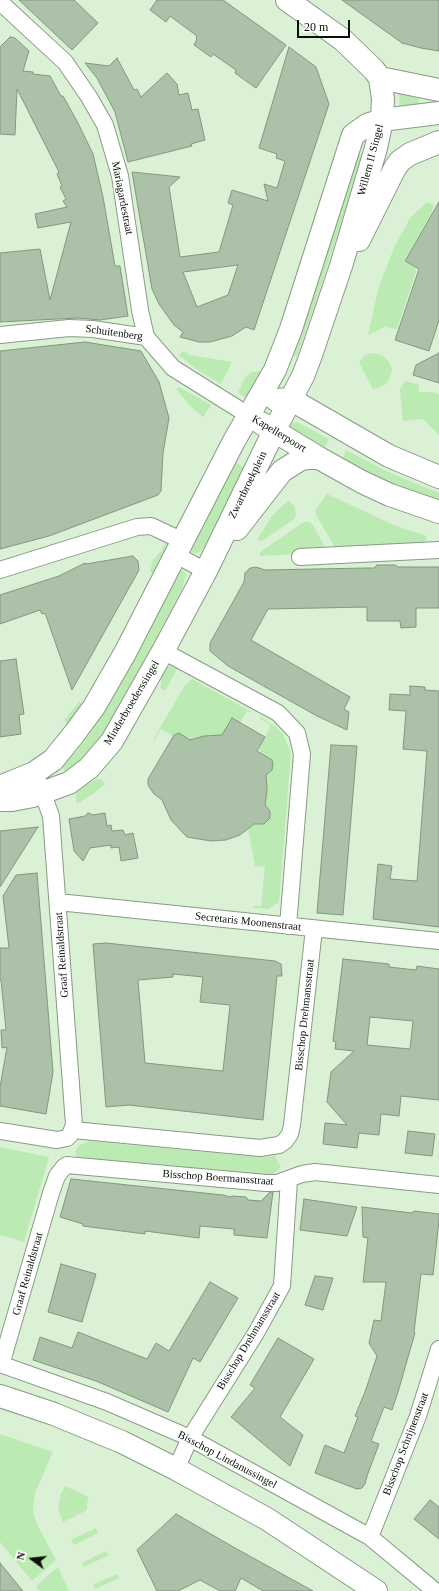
<!DOCTYPE html>
<style>
body{margin:0}
#map{position:relative;width:439px;height:1591px;overflow:hidden;background:#daf1d6;font-family:Georgia,serif}
canvas{display:block}
.north{position:absolute;left:12px;top:1539px;width:40px;height:40px;-webkit-text-stroke:3px #fff;paint-order:stroke;rotate:285deg;font-size:11px;font-weight:700;line-height:16px;text-align:center;color:#091108}
.north::after{content:'';display:block;margin:auto;width:14px;height:18px;background:#091108;clip-path:polygon(50% 0,100% 100%,50% 72%,0 100%)}
.scale{position:absolute;left:297px;top:20px;width:53px;height:18px;box-sizing:border-box;border:2px solid #091108;border-top:0;padding-left:5px;font-size:12px;line-height:14px;white-space:nowrap;color:#091108;-webkit-text-stroke:3px #fff;paint-order:stroke}
</style>
<div id="map">
<canvas width="439" height="1591"></canvas>
<div class="north">N</div>
<div class="scale">20 m</div>
</div>
<script>
const c = document.querySelector('canvas').getContext('2d');
c.lineJoin = 'round';
function fill(path, color) {
  c.fillStyle = color;
  c.fill(path, 'evenodd');
}
function toPath(rows) {
  const path = new Path2D();
  for (const r of rows) {
    path.moveTo(r[0], r[1]);
    for (let i = 2; i < r.length; i += 2) path.lineTo(r[i], r[i + 1]);
  }
  return path;
}
function stroke(path, color, width, dash) {
  c.strokeStyle = color;
  c.lineWidth = width;
  c.lineCap = dash ? 'butt' : 'round';
  c.setLineDash(dash || []);
  c.stroke(path);
}
function label(font, color, halo, rows, align = 'center') {
  c.font = font + ' Georgia,serif';
  c.lineWidth = 3;
  c.setLineDash([]);
  c.textBaseline = 'middle';
  c.strokeStyle = halo;
  c.fillStyle = color;
  for (const [text, x, y, turn = 0] of rows) {
    c.save();
    c.translate(x, y);
    c.rotate((+turn || 0) * Math.PI / 180);
    c.textAlign = isNaN(turn) ? turn : align;
    if (halo) c.strokeText(text, 0, 0);
    c.fillText(text, 0, 0);
    c.restore();
  }
}
fill(toPath([
 [399,91,418,95,420,108,400,109],
 [356,151,363,156,314,307,297,356,289,355],
 [427,202,434,205,432,212,404,261,417,269,397,329,388,328,387,326,368,335,379,286,394,248,410,218],
 [183,351,191,355,232,362,221,384,196,369,179,355],
 [370,353,382,355,390,363,392,370,390,377,388,382,379,388,373,389,359,362,365,355],
 [259,371,263,373,247,398,238,393,245,378,251,372],
 [405,381,419,385,419,392,431,392,439,394,439,435,423,419,403,421,400,389],
 [179,387,211,405,203,417,191,407,176,389],
 [297,422,329,439,324,451,291,432,290,426,292,423],
 [346,450,386,471,439,493,439,503,416,496,342,461],
 [231,458,245,469,203,549,198,553,193,553,190,549],
 [327,494,396,526,427,536,424,546,336,549,316,515,316,509],
 [289,501,295,507,296,515,294,519,262,541,257,540,272,516,284,504],
 [304,522,309,522,312,524,324,545,320,550,300,554,260,556,260,552],
 [166,542,173,549,154,574,150,572,153,560,161,551],
 [181,570,184,572,186,575,182,589,101,742,67,774,62,767,84,742,99,721,173,573],
 [170,666,177,667,177,669,165,691,160,688,161,685,161,676,164,670],
 [192,679,252,712,251,713,247,711,240,723,232,718,222,736,204,736,187,742,182,735,177,733,172,736,161,729,154,740,153,740,185,685],
 [79,702,83,705,72,723,68,723,64,720],
 [261,717,277,728,283,734,291,753,279,902,269,909,253,908,254,906,261,906,265,867,255,866,248,829,255,823,261,825,267,822,270,815,269,809,265,805,267,790,265,773,272,770,273,764,272,761,259,753,260,750,259,749,271,725,260,719],
 [97,779,101,779,105,784,93,794,77,804,75,791],
 [89,1141,259,1157,275,1156,281,1167,272,1175,260,1179,77,1157,75,1152,78,1146],
 [0,1147,49,1157,24,1242,0,1235],
 [0,1434,53,1452,35,1493,33,1506,34,1515,37,1524,56,1560,32,1581,0,1542],
 [65,1486,89,1497,87,1503,87,1510,63,1522,58,1509,60,1496],
 [96,1528,98,1533,74,1545,71,1540],
 [106,1551,109,1555,84,1567,82,1563],
 [58,1567,69,1591,40,1591,36,1586],
 [117,1574,119,1578,95,1589,93,1585]
]), '#bceab3');
const building = toPath([
 [19,0,74,0,98,23,72,50,19,0],
 [157,0,223,0,286,45,256,88,235,73,236,70,213,54,211,57,194,45,197,39,196,38,197,36,170,16,166,22,150,10,157,0],
 [342,0,439,0,439,51,421,48,402,43,342,0],
 [10,37,15,38,29,51,23,71,33,72,33,74,50,76,61,96,63,96,78,123,93,154,103,197,115,266,120,266,128,316,100,320,77,318,0,322,0,253,40,249,50,300,71,222,38,228,35,214,67,207,63,201,66,199,60,187,62,186,57,174,59,172,17,89,15,135,0,134,0,47,10,37],
 [289,47,316,67,329,104,254,330,246,327,232,336,210,342,199,342,180,337,183,332,174,325,159,304,152,289,132,172,180,177,169,187,180,257,219,252,233,205,228,203,232,190,268,201,264,184,277,188,285,161,276,158,277,154,259,148,289,47],
 [238,265,228,295,197,307,183,272,238,265],
 [117,58,134,90,137,89,141,97,167,73,177,84,179,95,188,93,192,110,198,109,205,140,191,144,192,146,128,162,115,112,97,78,85,63,109,66,117,58],
 [439,202,439,320,429,351,395,340,419,269,405,261,439,202],
 [85,342,141,351,159,382,169,418,163,453,161,491,158,495,49,536,0,549,0,351,85,342],
 [439,353,439,383,413,375,416,365,439,353],
 [133,556,138,561,139,570,72,690,45,613,42,614,40,610,0,624,0,595,59,576,85,563,86,564,133,556],
 [377,565,395,565,398,567,439,567,439,608,416,608,416,627,401,628,400,621,367,621,367,607,268,609,251,640,350,697,344,709,349,712,347,730,317,716,228,666,210,651,210,643,244,582,245,573,250,568,256,567,265,570,366,568,374,568,377,565],
 [16,659,24,714,19,715,21,734,0,737,0,661,16,659],
 [410,686,425,687,425,690,439,691,439,927,373,919,378,864,392,866,390,879,417,881,427,751,403,749,406,711,389,710,390,694,410,695,410,686],
 [232,718,265,737,257,751,272,760,273,764,272,770,266,775,267,790,265,805,270,811,270,818,264,824,254,824,240,835,226,840,211,841,187,837,171,820,162,800,154,794,148,785,148,779,174,735,179,733,190,740,204,736,222,735,232,718],
 [331,745,357,746,343,915,317,913,331,745],
 [88,813,93,815,105,813,107,826,111,825,112,831,123,830,125,835,133,833,138,858,121,861,119,847,111,848,111,845,90,848,83,861,74,851,69,819,85,816,88,813],
 [38,827,0,887,0,831,38,827],
 [37,873,53,1072,46,1114,0,1106,0,1087,7,1047,2,1048,1,1030,6,1030,1,980,0,980,0,948,9,948,3,896,16,875,37,873],
 [106,943,275,961,281,964,282,976,277,976,263,1120,129,1105,106,1107,93,944,106,943],
 [173,974,203,977,200,1002,230,1005,223,1071,145,1063,138,980,173,977,173,974],
 [343,959,389,964,389,967,416,970,417,966,439,969,439,1100,401,1096,399,1116,381,1114,379,1135,359,1133,357,1148,323,1144,325,1123,347,1125,327,1102,331,1072,354,1051,335,1049,336,1042,333,1041,343,959],
 [370,1017,413,1021,410,1049,367,1045,370,1017],
 [408,1131,435,1134,432,1156,405,1153,408,1131],
 [71,1179,223,1195,230,1197,233,1196,246,1197,248,1200,261,1201,270,1192,273,1192,267,1238,234,1235,234,1229,200,1226,199,1238,145,1231,145,1234,83,1226,83,1224,60,1217,71,1179],
 [304,1199,357,1207,347,1236,300,1230,304,1199],
 [362,1207,412,1213,414,1211,439,1214,439,1220,433,1275,421,1274,414,1332,415,1333,398,1392,392,1410,384,1407,371,1441,379,1444,367,1476,365,1484,362,1488,357,1489,315,1473,325,1445,344,1453,358,1417,355,1416,365,1392,377,1356,369,1343,374,1320,381,1321,386,1282,363,1282,368,1238,363,1237,362,1207],
 [61,1264,96,1274,82,1322,48,1312,61,1264],
 [315,1276,333,1278,323,1310,305,1305,315,1276],
 [210,1282,238,1298,200,1362,193,1358,168,1412,96,1381,33,1360,40,1337,72,1348,78,1332,147,1359,156,1343,169,1351,210,1282],
 [278,1338,314,1359,280,1417,303,1435,290,1466,231,1417,255,1388,250,1385,278,1338],
 [430,1500,439,1507,439,1539,414,1519,430,1500],
 [176,1514,235,1548,313,1591,263,1591,241,1578,235,1591,220,1591,200,1580,178,1591,157,1591,137,1550,176,1514],
 [0,1563,13,1579,23,1591,0,1591,0,1563]
]);
fill(building, '#acc2a8');
stroke(building, '#82977e', 1);
const street = toPath([
 [0,2,65,62,89,97,105,125,120,176,140,310,146,337],
 [0,335,69,328,93,329,146,337,173,368,248,415],
 [176,555,206,571],
 [300,557,439,550],
 [0,570,137,527,151,526,183,541],
 [163,651,278,713,297,733,302,754,288,926],
 [58,902,439,941],
 [73,1130,260,1148,279,1145,285,1141,290,1134,292,1125,314,929],
 [0,1131,57,1140,67,1138,70,1135,74,1125,51,816,39,783],
 [0,1364,107,1402,190,1438,370,1537,435,1591],
 [1,1365,51,1193,57,1176,64,1167,67,1165,266,1183,277,1183,302,1174,315,1172,439,1185],
 [176,1469,190,1438,256,1333,282,1286,289,1180],
 [370,1537,418,1416,439,1349]
]);
const secondary = toPath([
 [380,78,439,90],
 [359,240,395,168,400,161,410,154,439,142],
 [276,400,290,399,389,456,439,477],
 [261,423,319,458,362,482,390,495,439,512],
 [237,529,282,471,301,459,308,458,319,458],
 [0,787,34,773,53,760,74,734,94,707,125,653,234,441,275,370,291,329,353,135,367,125,382,120,439,113],
 [0,800,12,800,33,796,69,783,89,768,112,741,163,651,206,571,274,431,303,376,311,355,341,266,376,148,382,120,383,99,380,78,374,70,343,40,287,0],
 [0,1396,54,1414,83,1426,122,1442,176,1469,267,1519,376,1591]
]);
stroke(street, '#879c83', 18);
stroke(secondary, '#879c83', 24);
stroke(street, '#fff', 16);
stroke(secondary, '#fff', 22);
label('11px', '#091108', '#fff', [
 ["Willem II Singel",371,160,-75],
 ["Mariagardestraat",122,198,79],
 ["Schuitenberg",114,333,8],
 ["Kapellerpoort",279,434,31],
 ["Zwartbroekplein",248,485,-64],
 ["Minderbroederssingel",132,703,-59],
 ["Secretaris Moonenstraat",248,922,6],
 ["Graaf Reinaldstraat",62,955,-94],
 ["Bisschop Drehmansstraat",305,1015,-84],
 ["Bisschop Boermansstraat",218,1178,4],
 ["Graaf Reinaldstraat",28,1274,-74],
 ["Bisschop Drehmansstraat",249,1341,-59],
 ["Bisschop Schrijnenstraat",406,1444,-69],
 ["Bisschop Lindanussingel",227,1460,28]
]);
</script>
